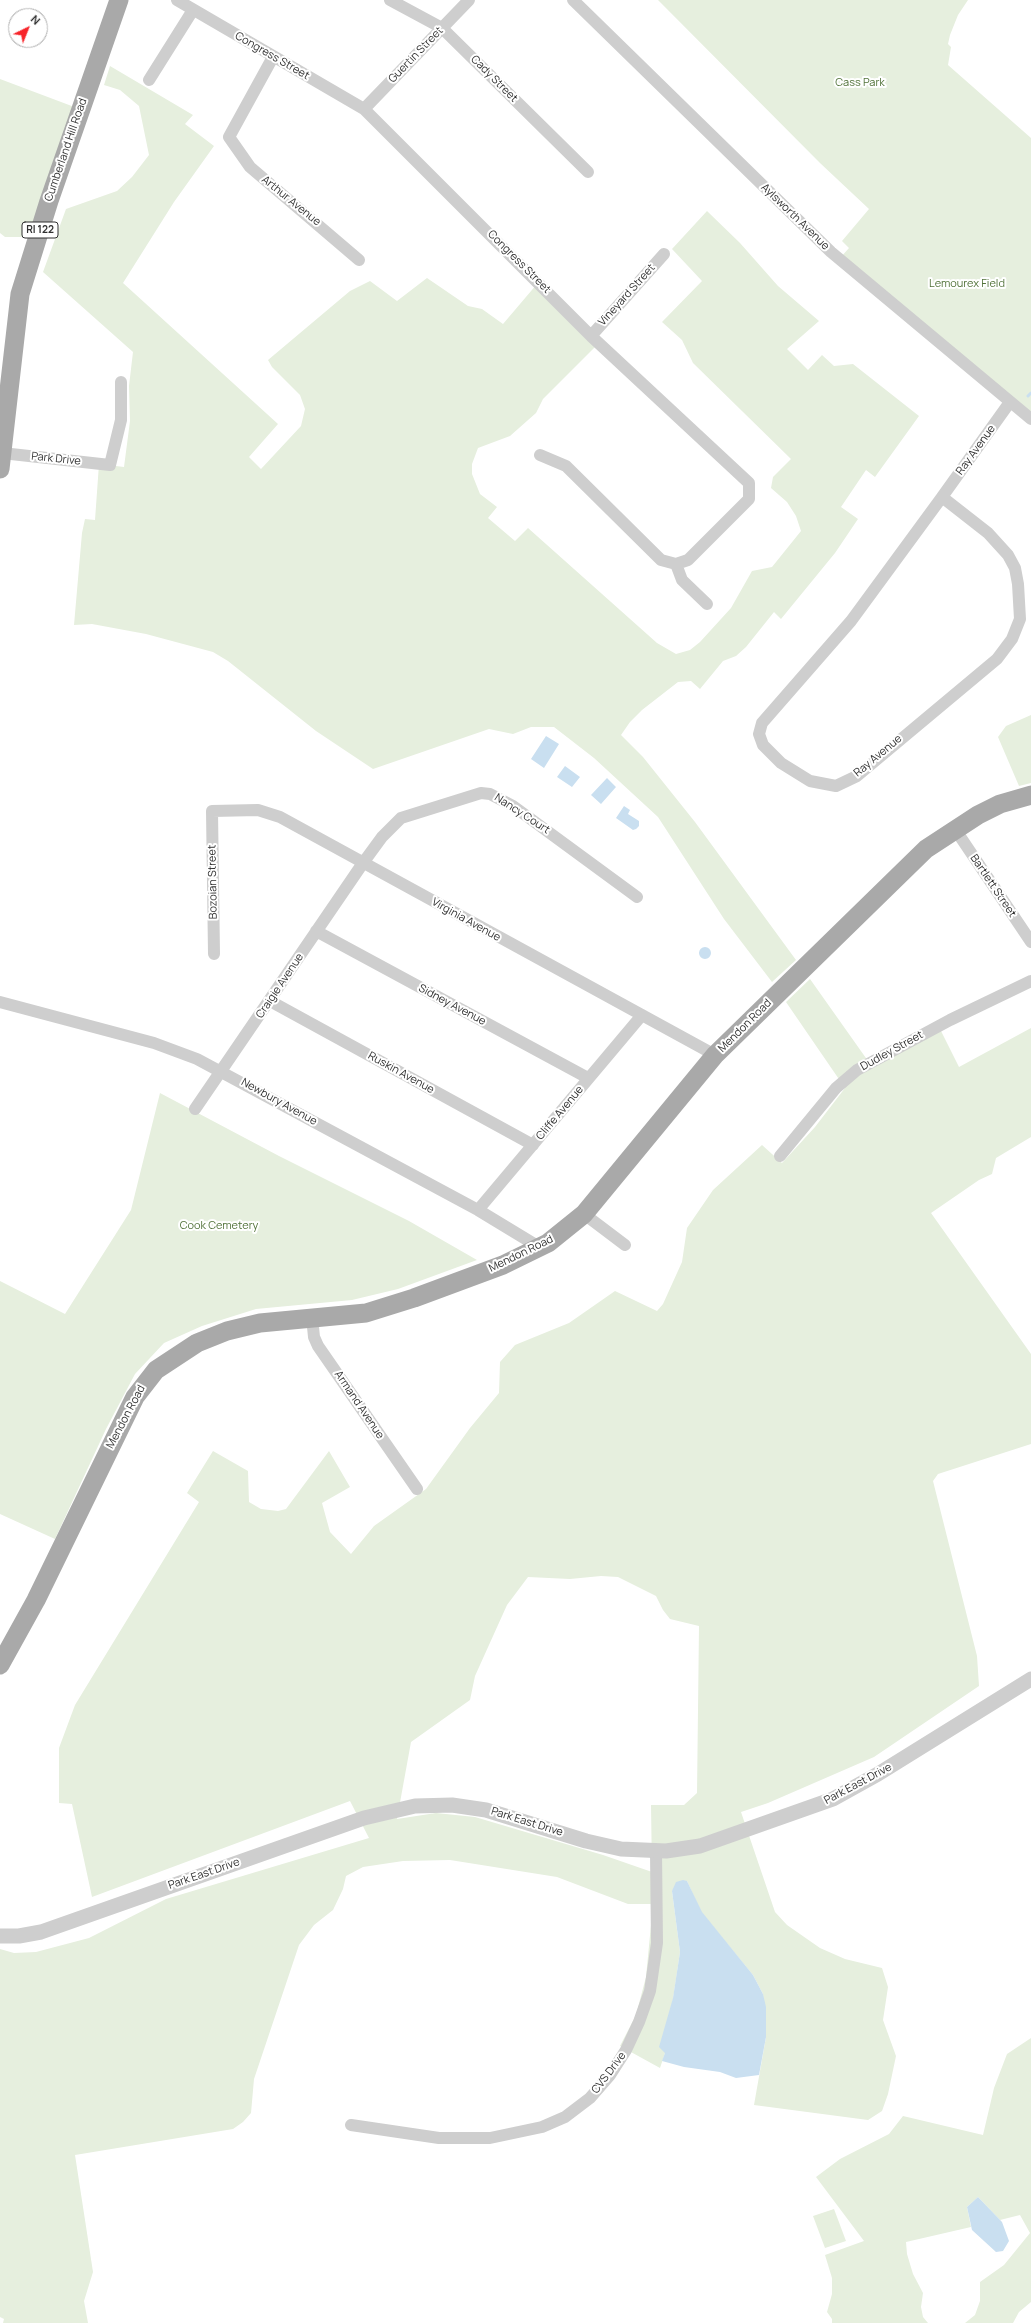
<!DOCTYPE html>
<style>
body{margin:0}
#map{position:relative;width:1031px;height:2323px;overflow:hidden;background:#fff;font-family:Manrope,sans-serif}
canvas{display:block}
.north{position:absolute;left:8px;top:8px;width:40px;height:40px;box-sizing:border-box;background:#fff;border:1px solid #adadad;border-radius:50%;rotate:43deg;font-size:11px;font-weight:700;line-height:16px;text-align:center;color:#313131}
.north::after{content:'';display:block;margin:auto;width:14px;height:18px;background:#f72429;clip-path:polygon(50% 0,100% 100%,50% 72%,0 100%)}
</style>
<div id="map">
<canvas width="1031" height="2323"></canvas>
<div class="north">N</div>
</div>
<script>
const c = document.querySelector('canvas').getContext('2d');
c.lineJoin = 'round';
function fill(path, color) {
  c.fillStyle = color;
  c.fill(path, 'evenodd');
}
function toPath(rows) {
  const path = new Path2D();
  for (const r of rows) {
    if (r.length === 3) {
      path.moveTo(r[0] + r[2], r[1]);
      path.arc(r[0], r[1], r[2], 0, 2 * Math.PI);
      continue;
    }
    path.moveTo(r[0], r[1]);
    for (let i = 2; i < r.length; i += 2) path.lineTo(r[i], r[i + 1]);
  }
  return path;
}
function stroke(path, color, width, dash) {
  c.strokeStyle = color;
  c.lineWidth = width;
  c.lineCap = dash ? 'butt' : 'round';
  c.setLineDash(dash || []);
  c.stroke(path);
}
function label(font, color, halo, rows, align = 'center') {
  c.font = font + ' Manrope,sans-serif';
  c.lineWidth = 4;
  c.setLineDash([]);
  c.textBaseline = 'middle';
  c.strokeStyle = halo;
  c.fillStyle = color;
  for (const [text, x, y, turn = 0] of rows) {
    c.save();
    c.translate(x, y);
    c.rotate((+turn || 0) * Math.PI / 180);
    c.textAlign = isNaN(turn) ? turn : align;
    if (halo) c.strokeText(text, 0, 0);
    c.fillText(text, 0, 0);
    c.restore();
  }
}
fill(toPath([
 [658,0,968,0,958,15,950,35,948,44,951,47,948,65,1031,138,1031,421,840,258,849,248,842,241,869,209,820,163],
 [110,66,193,115,185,124,214,146,174,202,123,283,278,424,249,457,261,469,301,426,305,409,300,395,272,367,268,360,350,291,370,281,397,301,427,278,468,306,482,309,503,324,537,284,598,344,543,399,536,413,510,436,478,448,472,464,472,474,480,494,497,507,488,518,515,541,528,528,657,643,676,654,690,650,700,642,731,608,752,571,772,567,801,531,796,516,787,502,771,488,773,477,791,459,693,363,682,340,662,322,702,281,672,249,707,211,740,243,778,286,819,321,787,349,808,370,822,355,834,366,853,364,919,416,875,477,866,470,841,507,858,519,835,553,781,619,774,612,746,647,736,656,723,661,700,689,691,681,678,682,642,710,630,722,621,735,643,757,695,822,796,960,772,982,724,919,658,817,594,758,554,727,531,727,513,734,489,729,373,769,316,731,228,661,213,652,146,634,92,624,74,625,82,533,85,519,95,520,99,464,124,467,130,421,129,386,133,352,43,272,66,209,117,191,132,177,149,155,139,106,120,90,104,85],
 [0,79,77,108,29,237,5,237,0,233],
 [1031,715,1031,783,1019,786,998,737,1006,726],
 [810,979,873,1068,940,1029,959,1067,1031,1028,1031,1137,996,1158,992,1174,979,1180,931,1213,1031,1354,1031,1444,938,1474,933,1481,977,1656,979,1686,874,1757,768,1803,741,1812,775,1912,787,1925,820,1948,845,1959,882,1968,888,1987,883,2020,896,2056,888,2094,882,2111,868,2120,754,2105,766,2037,763,1994,753,1975,701,1912,687,1881,672,1891,680,1952,665,2053,660,2068,620,2046,636,2015,646,1977,653,1904,628,1904,557,1877,450,1860,403,1861,363,1867,346,1876,343,1889,333,1910,314,1925,299,1945,254,2079,251,2113,243,2122,233,2129,75,2155,93,2272,84,2301,88,2323,3,2323,4,2319,0,2317,0,1949,14,1953,36,1952,89,1938,166,1899,369,1838,350,1801,92,1897,72,1804,59,1803,59,1748,75,1705,199,1502,187,1493,213,1451,248,1471,249,1502,261,1509,278,1511,286,1509,329,1451,350,1487,322,1503,330,1532,351,1554,374,1526,426,1489,470,1428,499,1393,500,1362,515,1345,569,1323,615,1291,657,1311,663,1304,682,1262,687,1228,713,1190,762,1145,782,1163,815,1127,845,1088,786,1002],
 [601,1576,618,1577,656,1596,663,1610,670,1619,699,1626,697,1793,684,1805,651,1805,652,1872,603,1855,475,1817,436,1813,397,1819,411,1742,470,1700,475,1676,507,1605,528,1577,570,1579],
 [160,1093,279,1156,409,1221,477,1260,398,1289,352,1300,256,1309,202,1326,164,1343,135,1374,106,1429,55,1539,0,1514,0,1281,65,1314,131,1210],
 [1031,2038,1031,2302,1019,2312,1013,2323,965,2323,975,2315,980,2301,980,2282,1004,2265,1030,2233,1020,2215,1000,2220,978,2197,967,2207,971,2227,906,2242,907,2254,913,2274,923,2293,921,2307,923,2317,928,2323,832,2323,832,2319,827,2312,832,2294,832,2278,825,2255,864,2241,816,2177,840,2159,889,2134,903,2116,983,2135,994,2088,1007,2054],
 [834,2209,846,2241,825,2248,813,2216]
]), '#e6efde');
fill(toPath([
 [546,736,559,744,544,768,531,759],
 [565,766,580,777,572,787,557,777],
 [607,778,616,787,601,804,591,795],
 [624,806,630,810,628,814,639,821,639,826,636,829,633,830,616,818],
 [705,953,6],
 [683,1880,687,1881,702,1912,753,1975,763,1994,766,2007,766,2037,759,2075,736,2078,720,2072,684,2067,662,2061,665,2053,659,2047,673,1998,680,1952,672,1891,676,1882],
 [978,2197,1002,2222,1009,2241,1003,2251,996,2252,972,2230,967,2207]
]), '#c9dff0');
stroke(toPath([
 [1028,396,1031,393]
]), '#c9dff0', 3);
stroke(toPath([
 [177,0,364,109,591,336,749,483,749,499,688,560,676,564,661,560,566,466,540,455],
 [390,0,442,28,588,172],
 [573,0,831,252,1031,419],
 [273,57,229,137,250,167,359,260],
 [149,80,193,10],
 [364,109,469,0],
 [591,336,664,254],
 [2,453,110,465,121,420,121,382],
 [942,497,988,533,1008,555,1015,568,1018,584,1020,619,1012,639,997,659,857,776,836,786,810,781,781,763,763,745,759,734,762,723,851,621,942,497],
 [942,497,1010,402],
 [676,564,682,580,707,604],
 [955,829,1031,942],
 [316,931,588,1078],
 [214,954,212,811,258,810,280,817,715,1055],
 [270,1001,533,1145],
 [0,1002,154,1043,197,1059,478,1210,539,1247],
 [195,1109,363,863,382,837,401,818,481,793,490,794,513,806,637,897],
 [780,1156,836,1088,857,1070,950,1020,1031,981],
 [478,1210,642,1015],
 [584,1214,625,1245],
 [312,1317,314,1337,318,1346,417,1489],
 [351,2125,439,2138,490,2138,542,2127,565,2117,590,2098,610,2075,626,2050,639,2022,650,1991,657,1943,656,1852]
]), '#cecece', 12);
stroke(toPath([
 [0,1936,19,1936,41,1932,364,1818,415,1806,452,1805,486,1810,586,1841,621,1849,666,1851,700,1846,833,1799,878,1774,1031,1679]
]), '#cecece', 15);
stroke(toPath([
 [0,469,20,294,49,201,119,0],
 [0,1665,36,1600,135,1397,156,1370,197,1343,227,1331,260,1323,366,1313,414,1298,503,1265,548,1243,584,1214,715,1055,926,849,978,815,1000,804,1031,795]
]), '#a9a9a9', 19);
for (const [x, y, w] of [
 [40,230,36]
]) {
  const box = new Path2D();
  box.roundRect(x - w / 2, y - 8, w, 16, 3);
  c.fillStyle = '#fff';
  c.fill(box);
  stroke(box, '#313131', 1);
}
label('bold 10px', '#313131', null, [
 ["RI 122",40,230]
]);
label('11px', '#313131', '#fff', [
 ["Guertin Street",416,55,-46],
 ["Congress Street",272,56,30],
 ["Cady Street",494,79,45],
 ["Cumberland Hill Road",66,150,-71],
 ["Arthur Avenue",291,201,39],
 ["Aylsworth Avenue",795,217,44],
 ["Congress Street",519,262,45],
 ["Vineyard Street",627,295,-48],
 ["Ray Avenue",976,450,-54],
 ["Park Drive",56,459,6],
 ["Ray Avenue",878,756,-40],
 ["Nancy Court",522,814,33],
 ["Bozoian Street",213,882,-91],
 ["Bartlett Street",993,886,56],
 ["Virginia Avenue",466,920,29],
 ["Craigie Avenue",280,986,-56],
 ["Sidney Avenue",452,1005,28],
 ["Mendon Road",745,1026,-45],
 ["Dudley Street",892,1051,-29],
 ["Ruskin Avenue",401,1073,29],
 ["Newbury Avenue",279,1102,29],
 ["Cliffe Avenue",560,1113,-50],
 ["Mendon Road",521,1254,-26],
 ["Armand Avenue",359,1405,56],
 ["Mendon Road",126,1417,-62],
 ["Park East Drive",858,1784,-28],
 ["Park East Drive",527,1822,17],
 ["Park East Drive",204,1874,-19],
 ["CVS Drive",609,2073,-53]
]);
label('11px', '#517239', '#fff', [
 ["Cass Park",860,83],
 ["Lemourex Field",967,284],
 ["Cook Cemetery",219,1226]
]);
</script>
